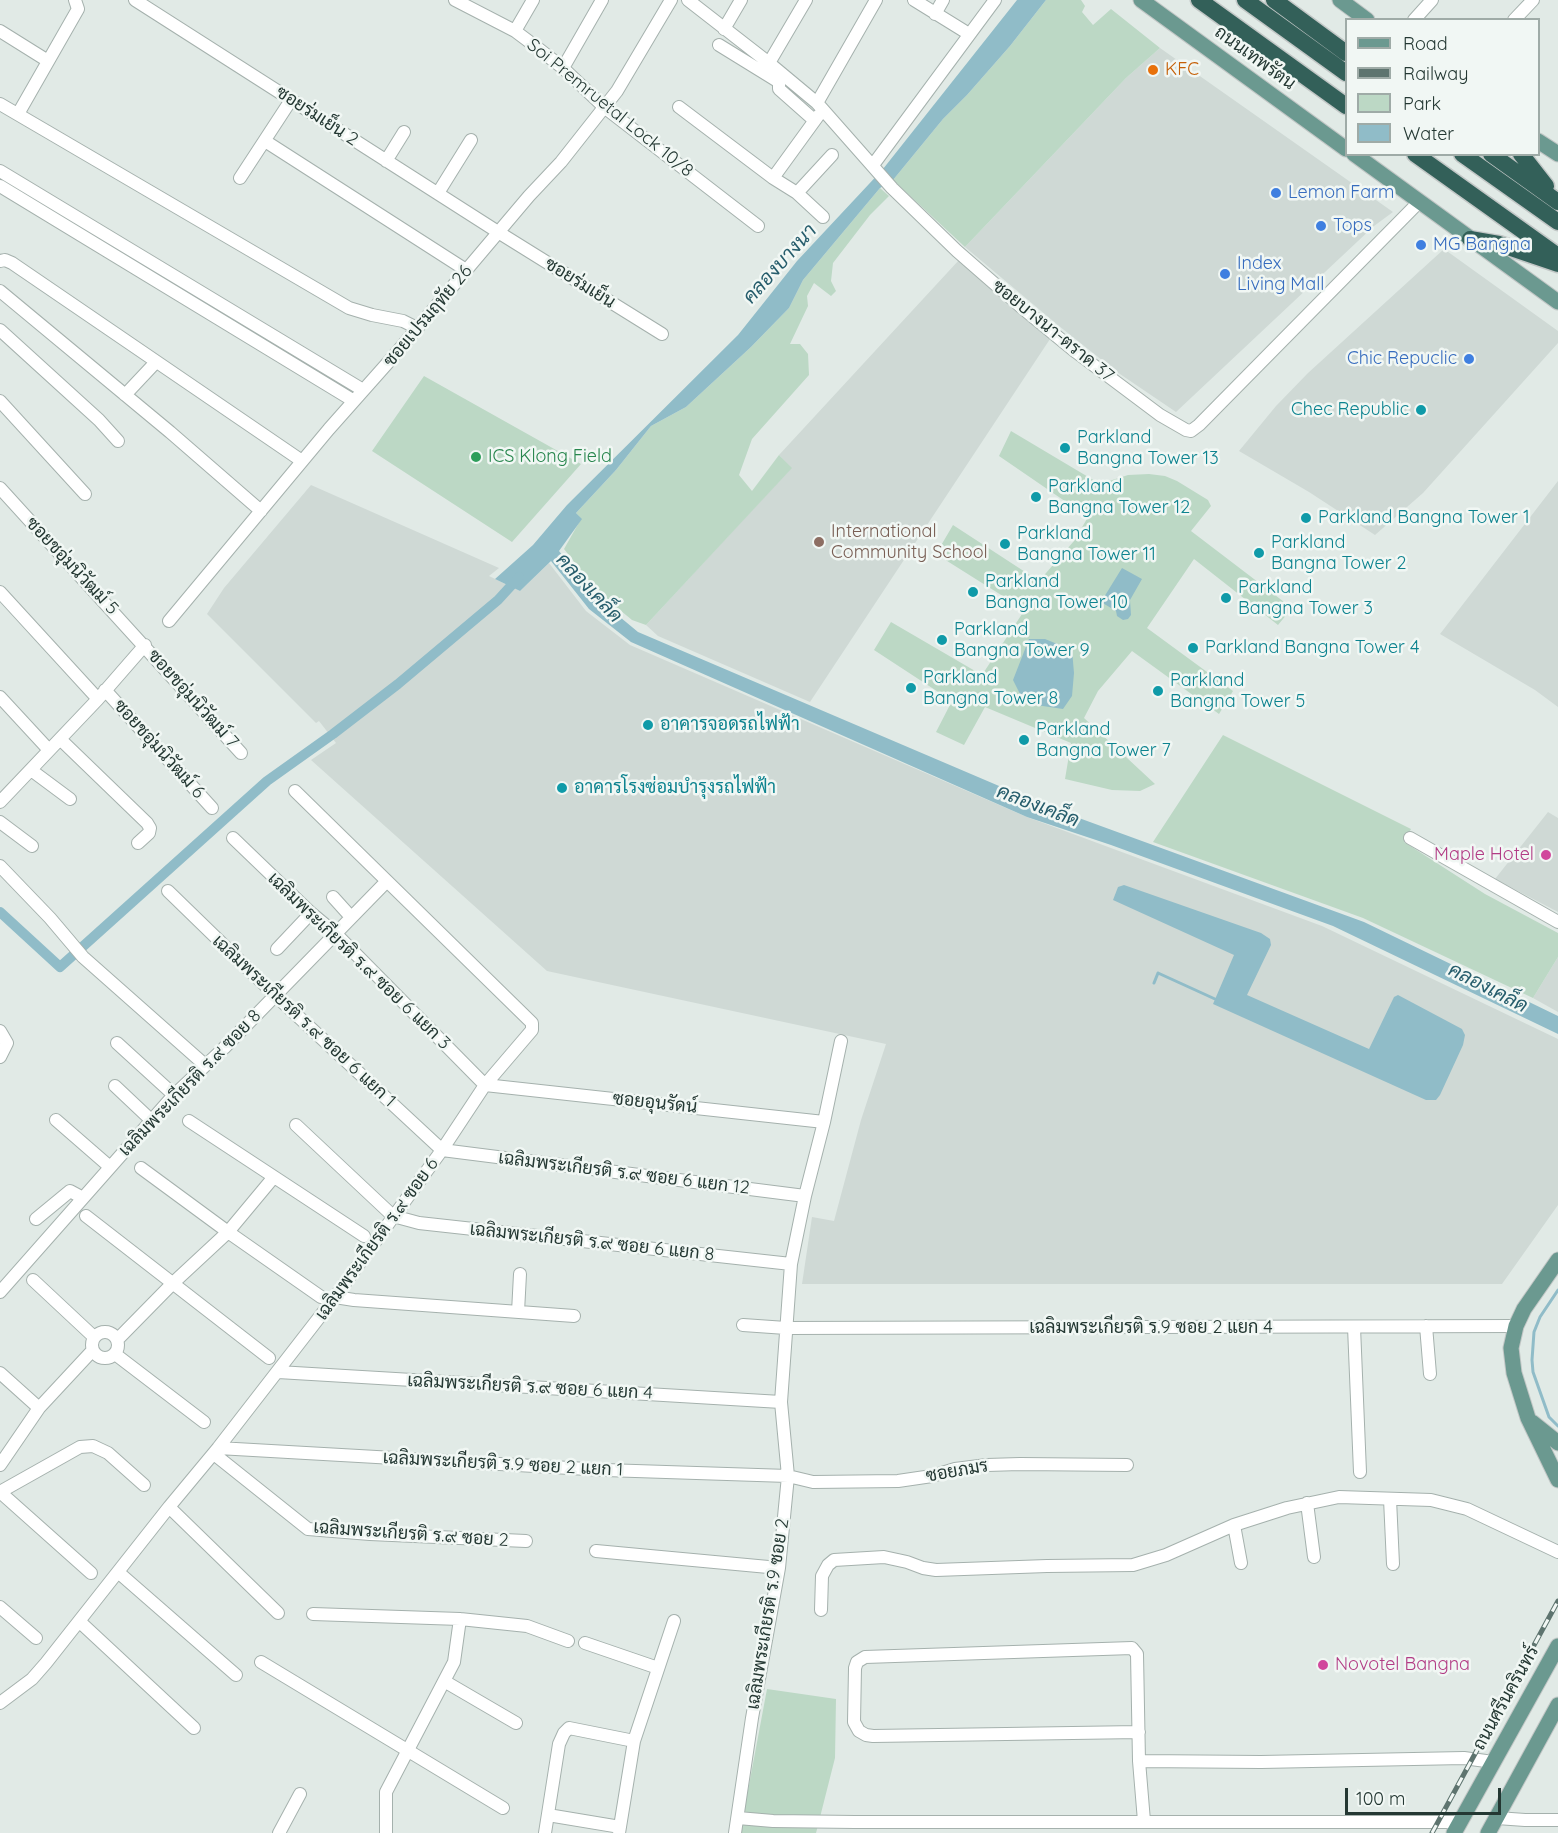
<!DOCTYPE html>
<meta charset="utf-8">
<style>
body{margin:0}
#map{position:relative;width:1558px;height:1833px;overflow:hidden;background:#e1eae6;font-family:Quicksand,sans-serif}
canvas{display:block}
.legend{position:absolute;left:1345px;top:18px;width:195px;height:138px;box-sizing:border-box;background:#f1f7f4;border:2px solid #9faba7;margin:0;padding:8px 10px;list-style:none;font-size:18px;color:#243833}
.legend li{display:flex;align-items:center;gap:12px;height:30px}
.legend b{width:30px;border:2px solid #9faba7}
.scale{position:absolute;left:1345px;top:1788px;width:156px;height:27px;box-sizing:border-box;border:3px solid #243833;border-top:0;padding-left:8px;font-size:18px;line-height:21px;white-space:nowrap;color:#243833;-webkit-text-stroke:4px #f1f7f4;paint-order:stroke}
</style>
<div id="map">
<canvas width="1558" height="1833"></canvas>
<ul class="legend">
<li><b style="height:8px;background:#6b9990"></b>Road</li>
<li><b style="height:8px;background:#5e746f"></b>Railway</li>
<li><b style="height:16px;background:#bcd8c5"></b>Park</li>
<li><b style="height:16px;background:#90bcc8"></b>Water</li>
</ul>
<div class="scale">100 m</div>
</div>
<script>
const c = document.querySelector('canvas').getContext('2d');
c.lineJoin = 'round';
function fill(path, color) {
  c.fillStyle = color;
  c.fill(path, 'evenodd');
}
function toPath(rows) {
  const path = new Path2D();
  for (const r of rows) {
    if (r.length === 3) {
      path.moveTo(r[0] + r[2], r[1]);
      path.arc(r[0], r[1], r[2], 0, 2 * Math.PI);
      continue;
    }
    path.moveTo(r[0], r[1]);
    for (let i = 2; i < r.length; i += 2) path.lineTo(r[i], r[i + 1]);
  }
  return path;
}
function stroke(path, color, width, dash) {
  c.strokeStyle = color;
  c.lineWidth = width;
  c.lineCap = dash ? 'butt' : 'round';
  c.setLineDash(dash || []);
  c.stroke(path);
}
function label(font, color, halo, rows, align = 'center') {
  c.font = font + ' Quicksand,Sarabun,sans-serif';
  c.lineWidth = 5;
  c.setLineDash([]);
  c.textBaseline = 'middle';
  c.strokeStyle = halo;
  c.fillStyle = color;
  for (const [text, x, y, turn = 0] of rows) {
    c.save();
    c.translate(x, y);
    c.rotate((+turn || 0) * Math.PI / 180);
    c.textAlign = isNaN(turn) ? turn : align;
    if (halo) c.strokeText(text, 0, 0);
    c.fillText(text, 0, 0);
    c.restore();
  }
}
fill(toPath([
 [1160,48,1393,212,1374,226,1176,412,1117,372,1059,326,965,247,1126,78],
 [1444,249,1558,331,1558,343,1423,493,1375,535,1309,492,1239,451,1276,406,1308,373],
 [959,260,1004,302,1050,339,810,702,658,636,646,625,791,468,779,455],
 [1558,481,1558,707,1535,690,1440,634],
 [311,485,499,568,489,576,520,591,549,563,586,611,630,645,1027,817,1322,926,1558,1039,1558,1205,1502,1284,802,1284,812,1217,834,1221,861,1120,886,1044,547,971,311,760,336,743,319,721,316,723,207,614,224,588],
 [1548,812,1558,818,1558,912,1495,879],
 [1558,957,1558,1012,1533,998]
]), '#cfd9d5');
fill(toPath([
 [1046,0,1081,0,1085,6,1082,12,1093,25,1111,9,1160,48,1126,78,965,247,893,180,943,119,967,95,1010,46],
 [880,188,889,196,870,215,833,263,831,281,836,291,831,296,814,283,807,296,808,306,790,344,800,344,808,354,809,375,752,439,739,475,752,491,779,455,792,468,646,625,632,620,597,591,564,549,581,519,576,513,616,470,651,426,686,407,751,347,789,308,803,280],
 [424,376,581,464,512,542,372,451],
 [1011,431,1100,484,1128,475,1149,474,1165,476,1177,481,1208,500,1211,506,1191,531,1292,608,1278,625,1194,559,1147,628,1233,691,1219,714,1132,651,1098,691,1084,718,1155,784,1140,791,1112,790,1065,779,1071,743,985,707,964,745,936,732,952,701,874,650,891,622,982,675,1022,614,1017,605,936,554,953,525,1039,581,1074,541,1088,517,999,456],
 [1223,735,1411,829,1404,842,1485,894,1558,933,1558,957,1533,998,1363,918,1153,842],
 [767,1689,836,1699,835,1758,816,1833,740,1833]
]), '#bcd8c5');
fill(toPath([
 [1017,0,1046,0,1010,46,967,95,943,119,893,180,880,188,803,280,789,308,751,347,686,407,651,426,616,470,576,513,582,519,559,551,597,598,638,632,1046,806,1364,922,1558,1016,1558,1034,1333,926,1111,845,1027,817,631,642,589,609,551,561,520,591,495,579,533,545,567,505,738,335,797,261,883,169],
 [1122,568,1142,579,1130,600,1131,615,1128,619,1123,620,1117,616,1116,611,1101,602],
 [1029,639,1045,639,1072,650,1074,673,1072,696,1063,709,1036,705,1021,696,1013,680],
 [1124,885,1261,933,1270,939,1271,945,1247,995,1369,1049,1394,997,1398,995,1462,1029,1465,1035,1463,1045,1440,1095,1436,1100,1426,1100,1213,1004,1234,955,1113,900,1118,887]
]), '#90bcc8');
stroke(toPath([
 [1154,983,1158,973,1215,999],
 [1558,1290,1540,1317,1534,1332,1532,1360,1533,1372,1549,1417,1558,1426]
]), '#90bcc8', 3);
stroke(toPath([
 [0,912,60,967,267,781,333,734,398,684,498,600,519,577]
]), '#90bcc8', 10);
const minor = toPath([
 [135,0,498,232,662,334],
 [455,0,515,31,535,46,563,68,604,107,758,226],
 [688,0,769,63,817,103,892,188,957,251,1020,306,1076,352,1160,415,1186,430,1191,431,1199,425,1419,202],
 [914,0,969,34],
 [935,14,943,0],
 [1414,20,1432,0],
 [1514,20,1533,0],
 [724,29,741,0],
 [0,31,48,61],
 [515,31,533,0],
 [719,45,779,82,779,89,814,120],
 [769,63,806,0],
 [563,68,602,0],
 [817,103,876,0],
 [0,104,349,308,372,315,403,321,417,328],
 [679,107,773,178,797,193,823,217],
 [18,114,78,9,75,0],
 [265,141,466,270],
 [386,161,404,132],
 [873,165,995,0],
 [0,171,363,390],
 [240,178,291,100],
 [773,178,818,116],
 [0,186,354,401],
 [438,193,471,140],
 [797,193,832,155],
 [0,261,5,260,12,263,302,461],
 [0,291,170,432,261,511],
 [0,330,99,420,118,441],
 [125,395,156,362],
 [0,401,85,494],
 [0,488,241,753],
 [0,592,98,699],
 [169,621,329,429,392,358,529,196,561,162,617,91,671,0],
 [105,690,212,808],
 [0,697,49,750],
 [60,739,147,823,150,828,149,833,138,843],
 [31,770,70,799],
 [0,802,98,699,145,645],
 [0,822,32,846],
 [233,838,311,913,335,933,485,1085,824,1122],
 [1410,838,1558,922],
 [0,866,50,918,83,957,205,1065],
 [168,891,275,995,442,1150,805,1196],
 [333,897,351,917],
 [277,949,311,913],
 [0,1031,7,1043,0,1057],
 [117,1043,174,1095],
 [115,1086,151,1120],
 [56,1120,110,1167],
 [189,1121,364,1236],
 [296,1125,393,1216,419,1223,791,1264],
 [141,1168,228,1232,321,1297],
 [86,1216,269,1358],
 [36,1219,70,1191,83,1198],
 [33,1280,94,1337],
 [0,1292,174,1095,224,1048,387,881],
 [335,1297,354,1300,574,1316],
 [518,1312,520,1274],
 [743,1325,786,1328,1516,1326],
 [1426,1326,1430,1374],
 [1354,1327,1360,1472],
 [105,1345,13],
 [117,1340,172,1284,228,1232,273,1178],
 [115,1354,204,1422],
 [278,1372,781,1402],
 [0,1373,39,1408],
 [218,1448,605,1470,788,1476,813,1482,898,1481,932,1476,955,1469,987,1465,1020,1464,1127,1465],
 [214,1454,308,1529,370,1534,526,1541],
 [0,1465,39,1408,92,1351],
 [0,1492,80,1447,93,1446,108,1453,144,1485],
 [0,1492,91,1573],
 [1390,1499,1393,1564],
 [1307,1503,1314,1557],
 [169,1507,278,1613],
 [1234,1525,1241,1563],
 [596,1551,779,1568],
 [118,1572,236,1675],
 [0,1607,36,1638],
 [821,1610,822,1576,828,1565,834,1560,884,1557,907,1562,923,1568,936,1570,1047,1566,1133,1565,1166,1555,1234,1525,1287,1508,1339,1497,1431,1500,1467,1509,1558,1552],
 [313,1614,460,1619,527,1626,568,1641],
 [80,1622,194,1728],
 [585,1643,658,1668],
 [261,1662,503,1808],
 [444,1681,516,1723],
 [0,1703,32,1679,46,1663,169,1507,218,1448,335,1297,442,1150,485,1085,532,1030,532,1023,295,791],
 [1139,1732,873,1736,866,1735,859,1731,854,1722,855,1668,857,1662,865,1657,1132,1648,1137,1654,1139,1761,1144,1821],
 [1139,1761,1261,1762,1464,1758,1493,1762],
 [548,1815,620,1827],
 [738,1818,773,1821,855,1822,1460,1822],
 [1497,1818,1525,1820,1558,1820],
 [279,1833,300,1794],
 [386,1833,386,1792,454,1662,460,1619],
 [545,1833,559,1744,564,1733,569,1728,634,1741],
 [619,1833,634,1741,674,1621],
 [735,1833,752,1718,779,1568,788,1476,781,1402,791,1264,805,1196,824,1122,841,1041]
]);
const major = toPath([
 [1141,0,1346,149],
 [1340,0,1367,20],
 [1538,141,1558,154],
 [1354,154,1558,302],
 [1558,1260,1524,1309,1516,1326,1511,1348,1514,1373,1528,1418,1558,1480],
 [1532,1422,1558,1443],
 [1454,1833,1558,1646],
 [1488,1833,1558,1705]
]);
const highway = toPath([
 [1199,0,1346,106],
 [1245,0,1346,73],
 [1274,0,1346,53],
 [1415,154,1558,256],
 [1462,154,1558,222],
 [1491,154,1558,202],
 [1521,154,1546,186],
 [1470,239,1499,244,1558,264]
]);
stroke(minor, '#a5b1ad', 14);
stroke(major, '#c2c7c6', 17);
stroke(highway, '#c2c7c6', 19);
stroke(minor, '#fff', 12);
stroke(major, '#6b9990', 15);
stroke(highway, '#336059', 16);
const rail = toPath([
 [1432,1833,1558,1601]
]);
stroke(rail, '#5e746f', 5);
stroke(rail, '#f1f7f4', 3, [9]);
for (const [x, y, r, color] of [
 [1153,70,6,"#e8710a"],
 [1276,193,6,"#3f7fe0"],
 [1321,226,6,"#3f7fe0"],
 [1421,245,6,"#3f7fe0"],
 [1225,274,6,"#3f7fe0"],
 [1469,359,6,"#3f7fe0"],
 [1421,410,6,"#0f9aa8"],
 [1065,448,6,"#0f9aa8"],
 [476,457,6,"#2e9e5b"],
 [1036,497,6,"#0f9aa8"],
 [1306,518,6,"#0f9aa8"],
 [819,542,6,"#8d6e63"],
 [1005,544,6,"#0f9aa8"],
 [1259,553,6,"#0f9aa8"],
 [973,592,6,"#0f9aa8"],
 [1226,598,6,"#0f9aa8"],
 [942,640,6,"#0f9aa8"],
 [1193,648,6,"#0f9aa8"],
 [911,688,6,"#0f9aa8"],
 [1158,691,6,"#0f9aa8"],
 [648,725,6,"#0f9aa8"],
 [1024,740,6,"#0f9aa8"],
 [562,788,6,"#0f9aa8"],
 [1546,855,6,"#d1479c"],
 [1323,1665,6,"#d1479c"]
]) {
  const dot = new Path2D();
  dot.arc(x, y, r, 0, 2 * Math.PI);
  c.fillStyle = color;
  c.fill(dot);
  stroke(dot, '#f1f7f4', 2);
}
label('18px', '#243833', '#f1f7f4', [
 ["ถนนเทพรัตน",1255,58,36],
 ["Soi Premruetal Lock 10/8",610,108,39],
 ["ซอยร่มเย็น 2",317,116,33],
 ["ซอยร่มเย็น",580,283,32],
 ["ซอยเปรมฤทัย 26",428,316,-50],
 ["ซอยบางนา-ตราด 37",1053,331,39],
 ["ซอยชอุ่มนิวัฒม์ 5",72,566,47],
 ["ซอยชอุ่มนิวัฒม์ 7",193,699,48],
 ["ซอยชอุ่มนิวัฒม์ 6",159,749,48],
 ["เฉลิมพระเกียรติ ร.๙ ซอย 6 แยก 3",359,961,44],
 ["เฉลิมพระเกียรติ ร.๙ ซอย 6 แยก 1",304,1021,43],
 ["เฉลิมพระเกียรติ ร.๙ ซอย 8",190,1083,-46],
 ["ซอยอุนรัดน์",655,1103,6],
 ["เฉลิมพระเกียรติ ร.๙ ซอย 6 แยก 12",624,1173,7],
 ["เฉลิมพระเกียรติ ร.๙ ซอย 6",377,1239,-54],
 ["เฉลิมพระเกียรติ ร.๙ ซอย 6 แยก 8",592,1242,6],
 ["เฉลิมพระเกียรติ ร.9 ซอย 2 แยก 4",1151,1328],
 ["เฉลิมพระเกียรติ ร.๙ ซอย 6 แยก 4",530,1387,3],
 ["เฉลิมพระเกียรติ ร.9 ซอย 2 แยก 1",503,1464,3],
 ["ซอยภมร",957,1471,-10],
 ["เฉลิมพระเกียรติ ร.๙ ซอย 2",411,1534,4],
 ["เฉลิมพระเกียรติ ร.9 ซอย 2",768,1614,-81],
 ["ถนนศรีนครินทร์",1506,1698,-61]
]);
label('18px', '#c56008', '#f1f7f4', [
 ["KFC",1165,70]
], 'left');
label('18px', '#366cbe', '#f1f7f4', [
 ["Lemon Farm",1288,193],
 ["Tops",1333,226],
 ["MG Bangna",1433,245],
 ["Index",1237,264],
 ["Living Mall",1237,285],
 ["Chic Repuclic",1457,359,"right"]
], 'left');
label('18px', '#0d838f', '#f1f7f4', [
 ["Chec Republic",1409,410,"right"],
 ["Parkland",1077,438],
 ["Bangna Tower 13",1077,459],
 ["Parkland",1048,487],
 ["Bangna Tower 12",1048,508],
 ["Parkland Bangna Tower 1",1318,518],
 ["Parkland",1017,534],
 ["Bangna Tower 11",1017,555],
 ["Parkland",1271,543],
 ["Bangna Tower 2",1271,564],
 ["Parkland",985,582],
 ["Bangna Tower 10",985,603],
 ["Parkland",1238,588],
 ["Bangna Tower 3",1238,609],
 ["Parkland",954,630],
 ["Bangna Tower 9",954,651],
 ["Parkland Bangna Tower 4",1205,648],
 ["Parkland",923,678],
 ["Bangna Tower 8",923,699],
 ["Parkland",1170,681],
 ["Bangna Tower 5",1170,702],
 ["อาคารจอดรถไฟฟ้า",660,725],
 ["Parkland",1036,730],
 ["Bangna Tower 7",1036,751],
 ["อาคารโรงซ่อมบำรุงรถไฟฟ้า",574,788]
], 'left');
label('18px', '#27864d', '#f1f7f4', [
 ["ICS Klong Field",488,457]
], 'left');
label('18px', '#785e54', '#f1f7f4', [
 ["International",831,532],
 ["Community School",831,553]
], 'left');
label('18px', '#b23c85', '#f1f7f4', [
 ["Maple Hotel",1534,855],
 ["Novotel Bangna",1335,1665,"left"]
], 'right');
label('italic 20px', '#265d6c', '#f1f7f4', [
 ["คลองบางนา",780,264,-48],
 ["คลองเคล็ด",589,588,47],
 ["คลองเคล็ด",1038,806,21],
 ["คลองเคล็ด",1488,988,27]
]);
</script>
